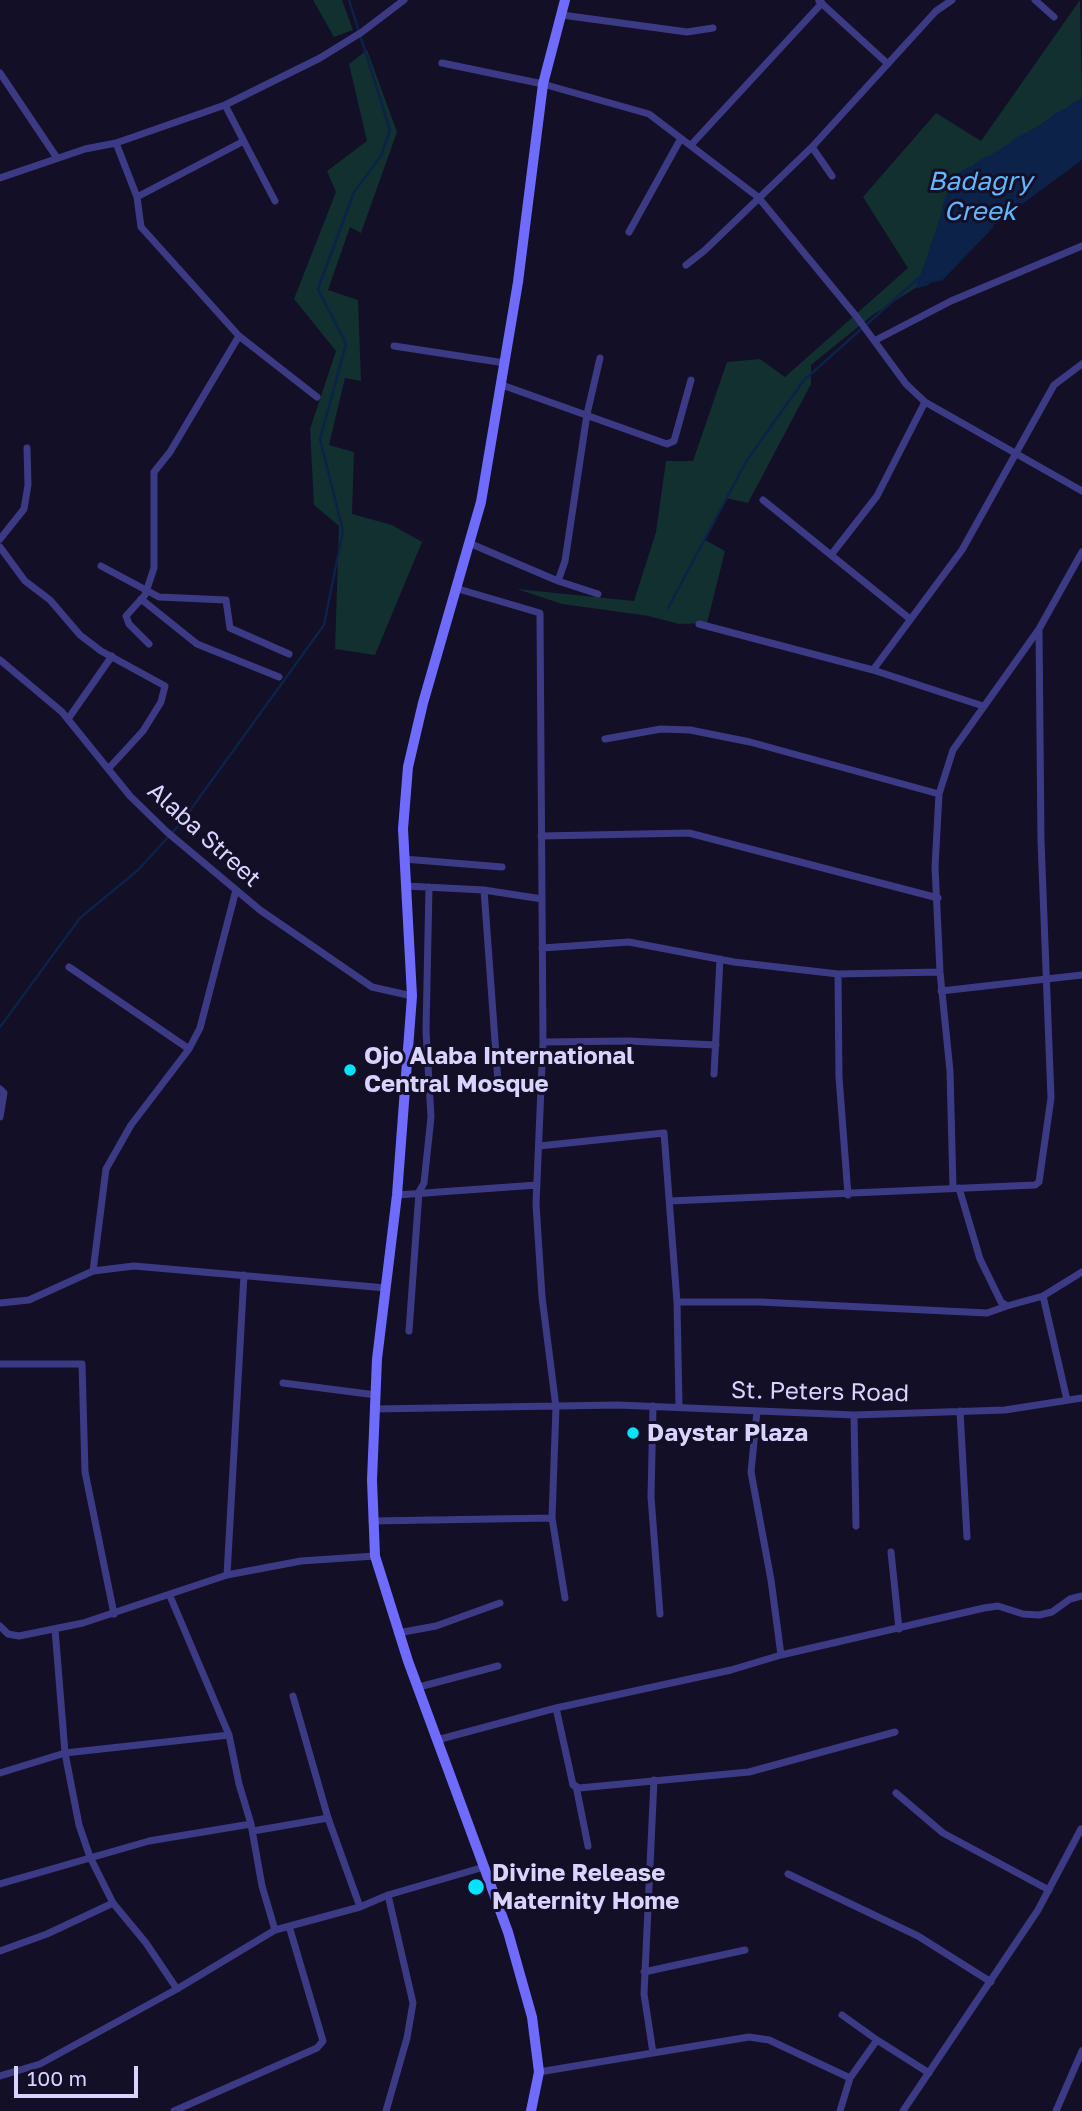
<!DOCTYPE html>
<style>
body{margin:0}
#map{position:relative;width:1082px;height:2111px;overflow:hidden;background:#130f26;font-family:"Golos Text",sans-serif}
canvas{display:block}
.scale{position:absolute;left:14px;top:2066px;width:124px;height:32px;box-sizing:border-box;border:4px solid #d9d4ff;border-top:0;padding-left:9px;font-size:21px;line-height:24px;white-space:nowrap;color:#d9d4ff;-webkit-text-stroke:5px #130f26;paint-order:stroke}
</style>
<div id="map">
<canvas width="1082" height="2111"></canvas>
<div class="scale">100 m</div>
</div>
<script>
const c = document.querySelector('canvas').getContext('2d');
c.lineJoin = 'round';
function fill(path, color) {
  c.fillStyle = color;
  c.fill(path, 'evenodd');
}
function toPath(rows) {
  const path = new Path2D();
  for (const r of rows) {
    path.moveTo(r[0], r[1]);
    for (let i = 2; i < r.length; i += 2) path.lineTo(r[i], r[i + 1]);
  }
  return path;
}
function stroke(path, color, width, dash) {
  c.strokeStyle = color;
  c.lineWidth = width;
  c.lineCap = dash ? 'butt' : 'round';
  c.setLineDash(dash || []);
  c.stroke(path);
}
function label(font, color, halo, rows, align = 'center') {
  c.font = font + ' "Golos Text",sans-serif';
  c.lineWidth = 6;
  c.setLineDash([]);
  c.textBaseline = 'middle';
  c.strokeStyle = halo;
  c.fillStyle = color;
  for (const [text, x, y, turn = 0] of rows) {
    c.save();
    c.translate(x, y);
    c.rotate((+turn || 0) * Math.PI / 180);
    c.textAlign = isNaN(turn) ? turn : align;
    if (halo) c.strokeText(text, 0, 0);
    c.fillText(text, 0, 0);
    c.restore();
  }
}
fill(toPath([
 [313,0,342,0,353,30,334,37],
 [1080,0,1082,99,954,178,917,287,874,314,811,365,811,384,748,503,726,498,705,540,725,551,707,623,679,624,649,616,562,604,517,589,634,601,656,532,666,461,693,461,727,362,760,359,785,377,908,268,863,197,936,113,981,141],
 [367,50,397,132,361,233,350,227,328,290,358,300,361,381,345,378,329,445,354,452,352,514,392,525,422,542,375,655,335,649,339,526,314,505,310,429,336,351,294,299,336,192,327,171,367,141,349,64]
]), '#12302f');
fill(toPath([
 [1082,99,1082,160,991,227,941,280,917,287,953,178]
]), '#0c2248');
stroke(toPath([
 [1070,106,1082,99],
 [1052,117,1064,110],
 [1013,141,1025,134],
 [974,165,987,157],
 [956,176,969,168],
 [943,208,952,181],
 [920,277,917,287,928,284],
 [941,280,992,227],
 [668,608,747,460,804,380,922,275],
 [0,1027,80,918,138,870,181,823,324,625,343,531,320,439,346,344,318,289,354,192,381,156,390,130,349,0]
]), '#0c2248', 2.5);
stroke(toPath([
 [1035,0,1054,17],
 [819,1,888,64],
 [562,15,687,32,713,28],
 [442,63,543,84,649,114,758,197,856,316,906,384,925,402,1082,491],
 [0,73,57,158],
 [225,105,275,201],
 [116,143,137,197,141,227,239,336,317,397],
 [691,145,822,3],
 [812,147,832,176],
 [0,178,85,149,116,143,225,105,320,58,362,32,404,0],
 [137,197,242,142],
 [629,232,680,140],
 [686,265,704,251,812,147,936,11,952,0],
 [876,340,951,301,1082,246],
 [394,346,505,363],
 [502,385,667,444,674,441,691,380],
 [763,500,910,619],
 [0,539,24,509,28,485,27,448],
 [469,543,558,581,598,594],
 [0,547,25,581,50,600,80,635,101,651,165,686,161,702,143,731,109,768],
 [831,555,877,496,925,402],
 [101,566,159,597,226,600,230,628,289,654],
 [558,581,565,561,587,414,600,358],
 [455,588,540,613,543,1042,536,1204,542,1297,556,1407,552,1518,565,1598],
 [141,599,197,644,279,677],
 [699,624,873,670,983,706],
 [149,644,129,624,126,616,145,595,154,568,154,472,170,452,239,336],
 [0,660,62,712,130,796,167,832,260,910,372,987,412,996],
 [873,670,962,550,1054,385,1082,364],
 [68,719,112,656],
 [605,739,661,729,690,730,750,742,939,794],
 [541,836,689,833,938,898],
 [404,859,502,867],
 [406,886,484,890,542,899],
 [484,890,498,1082],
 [542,948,629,942,734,962,838,974,940,972],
 [69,967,189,1049],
 [838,974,839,1077,848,1195],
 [941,991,1082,975],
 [543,1042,628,1041,716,1045],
 [714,1074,720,959],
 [0,1089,4,1093,0,1117],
 [539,1146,664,1133,677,1302,679,1407],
 [953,1188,950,1071,940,972,935,867,939,794,953,750,1039,629,1082,552],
 [959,1188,980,1259,1001,1302,1007,1306,1043,1296,1082,1272],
 [397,1195,537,1185],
 [670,1201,1035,1185,1039,1182,1051,1098,1041,841,1039,629],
 [93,1271,106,1169,131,1125,189,1049,200,1028,236,890],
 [1043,1296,1067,1400],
 [677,1302,760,1302,987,1313,1007,1306],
 [0,1303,29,1300,93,1271,134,1266,386,1288],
 [409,1331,419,1192,424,1183,431,1117,426,1031,429,887],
 [0,1364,82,1364,85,1472,114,1614],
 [283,1383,376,1395],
 [653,1406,651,1497,660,1614],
 [375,1409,618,1405,854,1415,1005,1410,1082,1398],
 [757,1411,751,1472,771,1580,781,1655],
 [960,1411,967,1537],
 [854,1415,856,1526],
 [372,1521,552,1518],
 [891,1552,899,1629],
 [227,1575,244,1275],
 [170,1596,229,1735,239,1784,251,1824,262,1886,275,1930],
 [0,1626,8,1634,19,1636,83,1623,227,1575,301,1561,375,1556],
 [55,1629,65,1753,79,1825,90,1857,113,1903,146,1943,177,1989],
 [398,1633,436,1626,500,1603],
 [419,1687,498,1666],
 [293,1696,328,1818,360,1907],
 [556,1708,573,1785,579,1788,749,1772,895,1732],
 [437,1740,556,1708,731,1670,781,1655,984,1608,998,1606,1023,1614,1039,1615,1052,1612,1070,1599,1082,1596],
 [0,1773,65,1753,229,1735],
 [576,1786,588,1846],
 [896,1793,943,1833,1049,1890],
 [253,1831,328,1818],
 [788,1874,918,1936,991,1982],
 [0,1884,149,1841,251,1824],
 [0,1951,47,1934,113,1903],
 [644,1972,745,1950],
 [842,2015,877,2040],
 [653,2053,644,1994,654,1780],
 [539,2072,749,2037,769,2040,850,2078],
 [0,2076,40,2064,177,1989,275,1930,360,1907,388,1895,484,1867],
 [174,2111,317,2048,323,2041,289,1926],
 [386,2111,407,2038,413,2003,388,1895],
 [840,2111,850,2078,877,2040,929,2073],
 [903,2111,1038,1910,1081,1829],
 [1056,2111,1082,2051]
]), '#3d3a85', 7);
stroke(toPath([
 [531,2111,539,2072,532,2017,508,1932,408,1661,375,1556,372,1480,377,1359,397,1195,412,996,403,829,408,767,423,703,481,502,518,282,543,84,565,0]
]), '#6f6bff', 10);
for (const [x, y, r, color] of [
 [350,1070,7,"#00e5ff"],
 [633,1433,7,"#00e5ff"],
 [476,1887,9,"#00e5ff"]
]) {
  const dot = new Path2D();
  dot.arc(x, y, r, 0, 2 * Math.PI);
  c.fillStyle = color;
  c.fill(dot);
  stroke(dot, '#130f26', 2.5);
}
label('24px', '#d9d4ff', '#130f26', [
 ["Alaba Street",204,835,42],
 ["St. Peters Road",820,1392,1]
]);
label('bold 24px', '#d9d4ff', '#130f26', [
 ["Ojo Alaba International",364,1056],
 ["Central Mosque",364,1084],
 ["Daystar Plaza",647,1433],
 ["Divine Release",492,1873],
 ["Maternity Home",492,1901]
], 'left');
label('italic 26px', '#62b6ff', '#130f26', [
 ["Badagry",980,182],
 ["Creek",980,212]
]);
</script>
